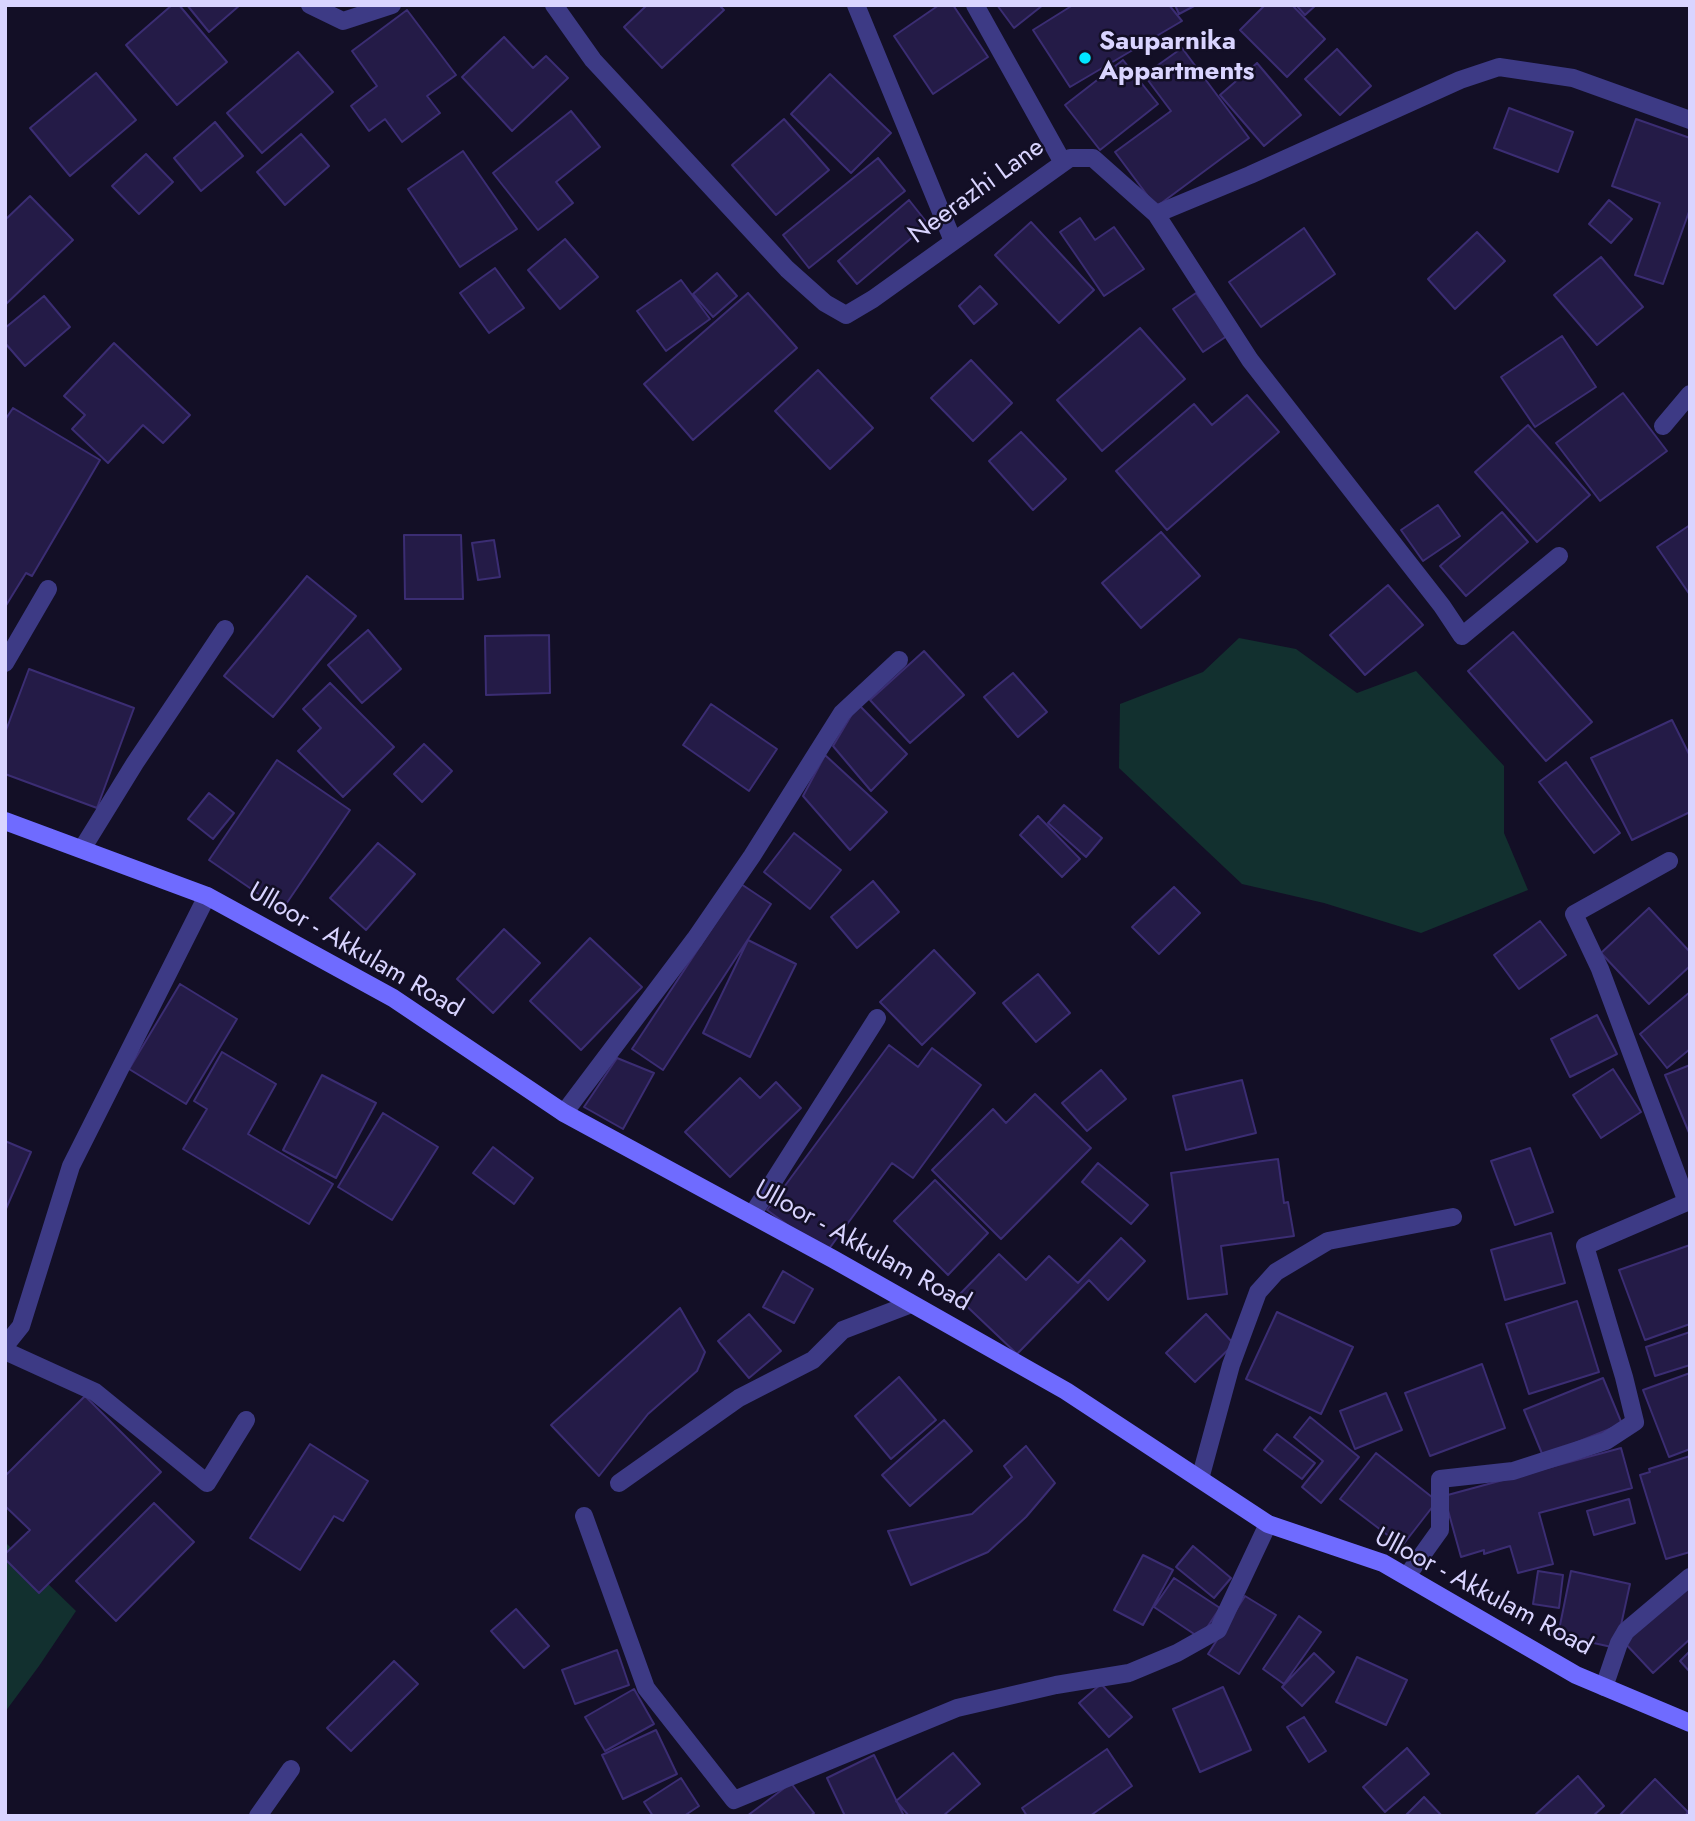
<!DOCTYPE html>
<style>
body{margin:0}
#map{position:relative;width:1695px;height:1821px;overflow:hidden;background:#130f26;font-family:Jost,sans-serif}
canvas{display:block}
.frame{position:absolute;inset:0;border:7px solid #d9d4ff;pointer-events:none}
</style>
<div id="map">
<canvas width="1695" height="1821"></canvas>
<div class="frame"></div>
</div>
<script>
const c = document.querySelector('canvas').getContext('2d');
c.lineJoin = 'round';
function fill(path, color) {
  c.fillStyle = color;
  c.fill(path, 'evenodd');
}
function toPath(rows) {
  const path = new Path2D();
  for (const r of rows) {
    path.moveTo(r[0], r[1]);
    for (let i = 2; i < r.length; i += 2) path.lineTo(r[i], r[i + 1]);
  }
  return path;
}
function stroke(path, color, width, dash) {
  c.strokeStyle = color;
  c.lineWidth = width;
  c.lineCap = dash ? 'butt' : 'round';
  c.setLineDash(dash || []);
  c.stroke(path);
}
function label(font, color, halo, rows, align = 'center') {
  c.font = font + ' Jost,sans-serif';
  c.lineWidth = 5;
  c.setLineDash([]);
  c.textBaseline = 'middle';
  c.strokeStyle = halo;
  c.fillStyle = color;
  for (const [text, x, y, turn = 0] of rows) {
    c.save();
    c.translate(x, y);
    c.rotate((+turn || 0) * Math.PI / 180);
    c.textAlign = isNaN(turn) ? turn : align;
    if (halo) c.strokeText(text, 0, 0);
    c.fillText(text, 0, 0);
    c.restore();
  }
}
fill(toPath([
 [1239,638,1296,649,1357,693,1416,671,1504,766,1504,833,1528,890,1421,933,1324,903,1242,884,1119,768,1120,704,1203,672],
 [5,1542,76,1611,39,1666,5,1712]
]), '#12302f');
const building = toPath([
 [172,5,179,5,227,62,177,105,126,45,172,5],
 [187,5,240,5,209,32,187,5],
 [647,5,719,5,724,10,662,68,624,27,647,5],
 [939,5,953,5,988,57,933,94,894,36,939,5],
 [997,5,1043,5,1014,28,997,5],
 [1073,5,1169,5,1182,21,1070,87,1033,30,1073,5],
 [1175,5,1196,5,1179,14,1175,5],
 [1265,5,1292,5,1325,39,1287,77,1240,30,1265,5],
 [1296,5,1316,5,1305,15,1296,5],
 [407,10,456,75,427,96,440,113,402,142,385,119,369,131,351,106,377,86,352,51,407,10],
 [504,37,533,68,546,56,568,78,512,131,462,77,504,37],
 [1182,48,1249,138,1156,207,1115,152,1171,111,1144,75,1182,48],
 [1337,49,1371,86,1340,115,1305,79,1337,49],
 [298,52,333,92,262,153,227,113,298,52],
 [1123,60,1158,104,1100,150,1065,105,1123,60],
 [1257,63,1301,115,1264,146,1220,95,1257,63],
 [96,73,136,120,70,176,30,128,96,73],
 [830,74,891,133,851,173,791,114,830,74],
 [1509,108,1573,132,1558,172,1494,148,1509,108],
 [571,111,600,147,556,182,573,203,538,230,493,173,571,111],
 [784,119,829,170,776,215,732,165,784,119],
 [1636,119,1690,138,1690,209,1663,284,1635,275,1660,203,1612,186,1636,119],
 [215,122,243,156,201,191,174,158,215,122],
 [301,134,329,166,285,205,257,172,301,134],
 [463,151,517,229,460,267,408,189,463,151],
 [146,154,173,182,139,214,112,186,146,154],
 [878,158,905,191,809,268,783,235,878,158],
 [30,196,73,240,5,305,5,220,30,196],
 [909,200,928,224,857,284,838,261,909,200],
 [1609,200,1632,219,1611,243,1589,224,1609,200],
 [1080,218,1095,240,1114,227,1144,269,1104,296,1060,232,1080,218],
 [1031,222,1094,290,1059,323,995,255,1031,222],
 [1304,228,1335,274,1261,327,1229,282,1304,228],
 [1477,232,1505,261,1455,309,1428,279,1477,232],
 [565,239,598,277,560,309,528,270,565,239],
 [1601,257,1643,307,1597,345,1554,295,1601,257],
 [495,268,524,308,489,333,460,293,495,268],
 [717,273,737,296,713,317,693,294,717,273],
 [681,280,710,319,666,351,637,311,681,280],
 [980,286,997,304,974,324,959,306,980,286],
 [748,293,797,348,693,440,644,384,748,293],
 [1196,293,1227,336,1203,352,1173,309,1196,293],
 [44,296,70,327,25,366,5,343,5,328,44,296],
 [1140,328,1185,379,1102,451,1057,400,1140,328],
 [1562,336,1596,387,1535,427,1501,377,1562,336],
 [114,343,190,415,163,443,143,425,108,463,72,429,85,415,64,396,114,343],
 [971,360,1012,403,973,441,931,398,971,360],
 [818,370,873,428,830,469,775,411,818,370],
 [1623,393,1667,451,1600,501,1556,443,1623,393],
 [1247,395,1279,432,1167,530,1116,471,1194,404,1212,425,1247,395],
 [13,408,100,460,32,576,26,573,5,607,5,420,13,408],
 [1528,425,1590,495,1537,542,1475,472,1528,425],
 [1021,432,1066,479,1033,510,989,461,1021,432],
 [1438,505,1460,536,1423,561,1401,530,1438,505],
 [1502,512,1528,542,1466,596,1440,566,1502,512],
 [1690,525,1690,595,1657,547,1690,525],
 [1161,532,1200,576,1141,628,1102,583,1161,532],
 [404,535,461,535,463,599,405,599,404,535],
 [494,540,500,577,478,580,472,543,494,540],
 [307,576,356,616,273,717,224,676,307,576],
 [1388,585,1423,625,1365,675,1330,635,1388,585],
 [368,630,401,669,362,703,328,665,368,630],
 [1513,632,1592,722,1546,761,1468,671,1513,632],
 [549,635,550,693,486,695,485,636,549,635],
 [924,651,964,695,910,743,870,700,924,651],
 [29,669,134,708,97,808,5,774,5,733,29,669],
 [1013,673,1047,712,1018,737,984,697,1013,673],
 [330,683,394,747,343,797,298,751,321,728,303,709,330,683],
 [711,704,777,749,749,791,683,745,711,704],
 [858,704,907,754,871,791,833,746,858,704],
 [1672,720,1690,756,1690,812,1632,840,1591,758,1672,720],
 [424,744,452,771,422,802,394,774,424,744],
 [825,755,887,812,850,850,803,796,825,755],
 [277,760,350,810,282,910,209,860,277,760],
 [1566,762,1620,833,1594,853,1539,782,1566,762],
 [209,793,234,813,213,839,188,819,209,793],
 [1064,805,1102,838,1086,857,1048,823,1064,805],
 [1038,816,1080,859,1062,877,1020,835,1038,816],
 [794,833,841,870,810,909,764,872,794,833],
 [378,843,415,874,366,930,330,898,378,843],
 [873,881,899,912,857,948,831,917,873,881],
 [741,884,771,904,663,1070,632,1049,741,884],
 [1174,887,1200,913,1159,954,1132,927,1174,887],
 [1649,908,1690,952,1690,966,1649,1004,1601,953,1649,908],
 [1540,921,1566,955,1519,989,1494,955,1540,921],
 [504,929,540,963,493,1013,457,979,504,929],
 [590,938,642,987,581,1050,530,1001,590,938],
 [748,940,796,964,750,1057,703,1033,748,940],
 [934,950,975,993,922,1045,880,1002,934,950],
 [1038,974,1070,1013,1036,1042,1003,1003,1038,974],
 [180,984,237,1019,186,1104,129,1069,180,984],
 [1690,992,1690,1049,1667,1068,1640,1034,1690,992],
 [1597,1015,1617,1054,1570,1077,1551,1039,1597,1015],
 [889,1045,918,1067,932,1048,981,1085,913,1178,892,1163,826,1253,767,1210,889,1045],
 [222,1052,276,1084,248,1134,333,1184,309,1224,183,1149,207,1109,194,1101,222,1052],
 [617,1058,654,1073,623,1129,584,1107,617,1058],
 [1690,1065,1690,1135,1665,1075,1690,1065],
 [1613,1069,1641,1112,1601,1138,1573,1095,1613,1069],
 [1101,1070,1126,1099,1087,1131,1062,1103,1101,1070],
 [322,1075,376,1103,336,1178,283,1150,322,1075],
 [740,1078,760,1098,776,1082,801,1108,730,1177,685,1132,740,1078],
 [1242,1080,1256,1133,1186,1150,1173,1096,1242,1080],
 [1035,1094,1091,1148,1001,1239,932,1170,993,1109,1006,1123,1035,1094],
 [383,1113,438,1147,392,1220,338,1187,383,1113],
 [5,1141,31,1152,5,1211,5,1141],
 [493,1147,533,1178,514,1204,473,1173,493,1147],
 [1530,1148,1553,1212,1515,1225,1491,1161,1530,1148],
 [1278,1159,1284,1203,1288,1202,1294,1236,1221,1246,1227,1294,1188,1299,1171,1173,1278,1159],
 [1098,1163,1148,1205,1131,1224,1082,1182,1098,1163],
 [935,1180,988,1233,948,1275,894,1221,935,1180],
 [1551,1233,1565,1283,1505,1300,1491,1250,1551,1233],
 [1121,1238,1145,1261,1108,1300,1089,1280,1017,1354,957,1297,999,1254,1026,1280,1049,1256,1078,1283,1121,1238],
 [1690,1245,1690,1324,1645,1340,1619,1270,1690,1245],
 [783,1271,813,1289,794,1323,763,1307,783,1271],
 [1577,1301,1599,1372,1529,1394,1506,1324,1577,1301],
 [680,1308,705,1352,697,1371,648,1414,599,1476,551,1425,680,1308],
 [1277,1312,1353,1347,1321,1414,1246,1379,1277,1312],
 [749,1314,781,1351,749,1378,718,1341,749,1314],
 [1206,1314,1234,1344,1195,1382,1166,1353,1206,1314],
 [1690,1332,1690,1365,1655,1376,1646,1347,1690,1332],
 [1482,1364,1505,1428,1430,1456,1405,1393,1482,1364],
 [1690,1373,1690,1449,1669,1457,1643,1390,1690,1373],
 [899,1377,936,1420,891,1459,855,1416,899,1377],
 [1603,1378,1622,1424,1543,1456,1524,1410,1603,1378],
 [1386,1393,1402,1430,1355,1449,1340,1411,1386,1393],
 [85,1396,161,1472,39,1593,5,1559,5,1554,30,1530,5,1506,5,1476,85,1396],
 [1310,1417,1359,1457,1321,1503,1302,1487,1323,1461,1294,1437,1310,1417],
 [944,1420,972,1451,910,1506,882,1475,944,1420],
 [1277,1434,1315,1463,1302,1479,1264,1450,1277,1434],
 [310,1444,368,1481,343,1521,334,1516,300,1570,250,1538,310,1444],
 [1026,1446,1055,1483,1026,1517,988,1552,911,1585,888,1531,972,1514,1012,1477,1004,1466,1026,1446],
 [1621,1448,1632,1488,1539,1513,1553,1564,1518,1573,1510,1546,1484,1554,1484,1550,1461,1557,1444,1496,1621,1448],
 [1376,1453,1437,1501,1402,1546,1340,1499,1376,1453],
 [1690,1456,1690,1552,1666,1559,1640,1475,1650,1472,1649,1469,1690,1456],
 [1629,1499,1635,1523,1594,1535,1587,1511,1629,1499],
 [154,1503,194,1542,116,1621,76,1581,154,1503],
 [1193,1546,1231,1578,1214,1598,1176,1567,1193,1546],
 [1143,1555,1173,1570,1143,1625,1114,1610,1143,1555],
 [1538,1571,1563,1575,1559,1608,1533,1604,1538,1571],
 [1571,1571,1630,1584,1616,1648,1558,1635,1571,1571],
 [1174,1578,1220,1608,1200,1638,1154,1607,1174,1578],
 [1684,1583,1690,1589,1690,1639,1653,1673,1622,1640,1684,1583],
 [1245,1596,1276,1615,1239,1674,1208,1654,1245,1596],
 [516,1609,549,1646,524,1668,491,1631,516,1609],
 [1299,1616,1321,1632,1284,1684,1263,1669,1299,1616],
 [617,1650,629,1685,575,1704,562,1670,617,1650],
 [1690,1651,1690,1672,1680,1661,1690,1651],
 [1314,1653,1334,1672,1302,1706,1282,1687,1314,1653],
 [1357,1657,1407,1680,1386,1725,1336,1702,1357,1657],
 [394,1661,418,1684,351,1751,327,1728,394,1661],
 [1101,1684,1132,1717,1109,1737,1079,1703,1101,1684],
 [1223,1687,1251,1750,1200,1772,1173,1709,1223,1687],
 [634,1689,654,1724,605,1751,585,1717,634,1689],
 [1304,1717,1326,1751,1309,1762,1287,1727,1304,1717],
 [656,1730,677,1774,623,1799,602,1755,656,1730],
 [1407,1748,1429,1774,1385,1812,1363,1787,1407,1748],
 [1107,1749,1132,1786,1090,1816,1027,1816,1022,1808,1107,1749],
 [953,1753,980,1784,943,1816,909,1816,896,1801,953,1753],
 [874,1755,904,1816,845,1816,827,1778,874,1755],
 [1578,1776,1604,1806,1593,1816,1534,1816,1578,1776],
 [681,1778,699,1806,684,1816,653,1816,644,1802,681,1778],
 [1655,1779,1688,1812,1685,1816,1619,1816,1655,1779],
 [791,1783,814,1813,810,1816,747,1816,791,1783],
 [1424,1797,1442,1816,1405,1816,1424,1797]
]);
fill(building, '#241b47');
stroke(building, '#3b2d73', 2);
stroke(toPath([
 [310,5,343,21,392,5],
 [554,5,593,60,787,269,825,303,846,315,873,299,1070,158,1093,158,1156,214,1250,175,1460,80,1499,67,1573,78,1690,120],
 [856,5,953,241],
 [975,5,1062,161],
 [1156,214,1250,360,1442,606,1462,636,1559,556],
 [1663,426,1690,394],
 [5,663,48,589],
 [82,849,135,763,225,629],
 [564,1113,695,939,752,856,842,713,899,660],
 [752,1215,877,1018],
 [5,1346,21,1326,71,1166,207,896],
 [5,1351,95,1392,207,1483,246,1420],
 [1200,1479,1231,1365,1258,1292,1276,1272,1328,1241,1453,1217],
 [619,1483,739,1398,813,1360,843,1330,911,1304],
 [584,1516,646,1688,734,1800,957,1708,1056,1685,1129,1673,1177,1653,1218,1630,1268,1524],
 [1407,1576,1440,1530,1440,1479,1513,1471,1606,1441,1635,1422,1624,1377,1585,1246,1687,1202,1600,969,1574,914,1669,861],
 [1604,1687,1619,1643,1626,1631,1690,1577],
 [258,1816,291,1769]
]), '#3d3a85', 18);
stroke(toPath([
 [5,821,207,896,393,998,564,1113,833,1259,1066,1391,1268,1524,1383,1563,1576,1675,1690,1723]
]), '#6f6bff', 18);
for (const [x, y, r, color] of [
 [1085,58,7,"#00e5ff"]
]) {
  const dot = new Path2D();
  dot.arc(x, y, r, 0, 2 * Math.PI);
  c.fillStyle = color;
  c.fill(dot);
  stroke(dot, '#130f26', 2.5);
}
label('bold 26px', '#d9d4ff', '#130f26', [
 ["Sauparnika",1099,43],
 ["Appartments",1099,73]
], 'left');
label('26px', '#d9d4ff', '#130f26', [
 ["Neerazhi Lane",977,192,-36],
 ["Ulloor - Akkulam Road",355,951,30],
 ["Ulloor - Akkulam Road",862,1247,29],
 ["Ulloor - Akkulam Road",1483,1593,28]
]);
</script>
